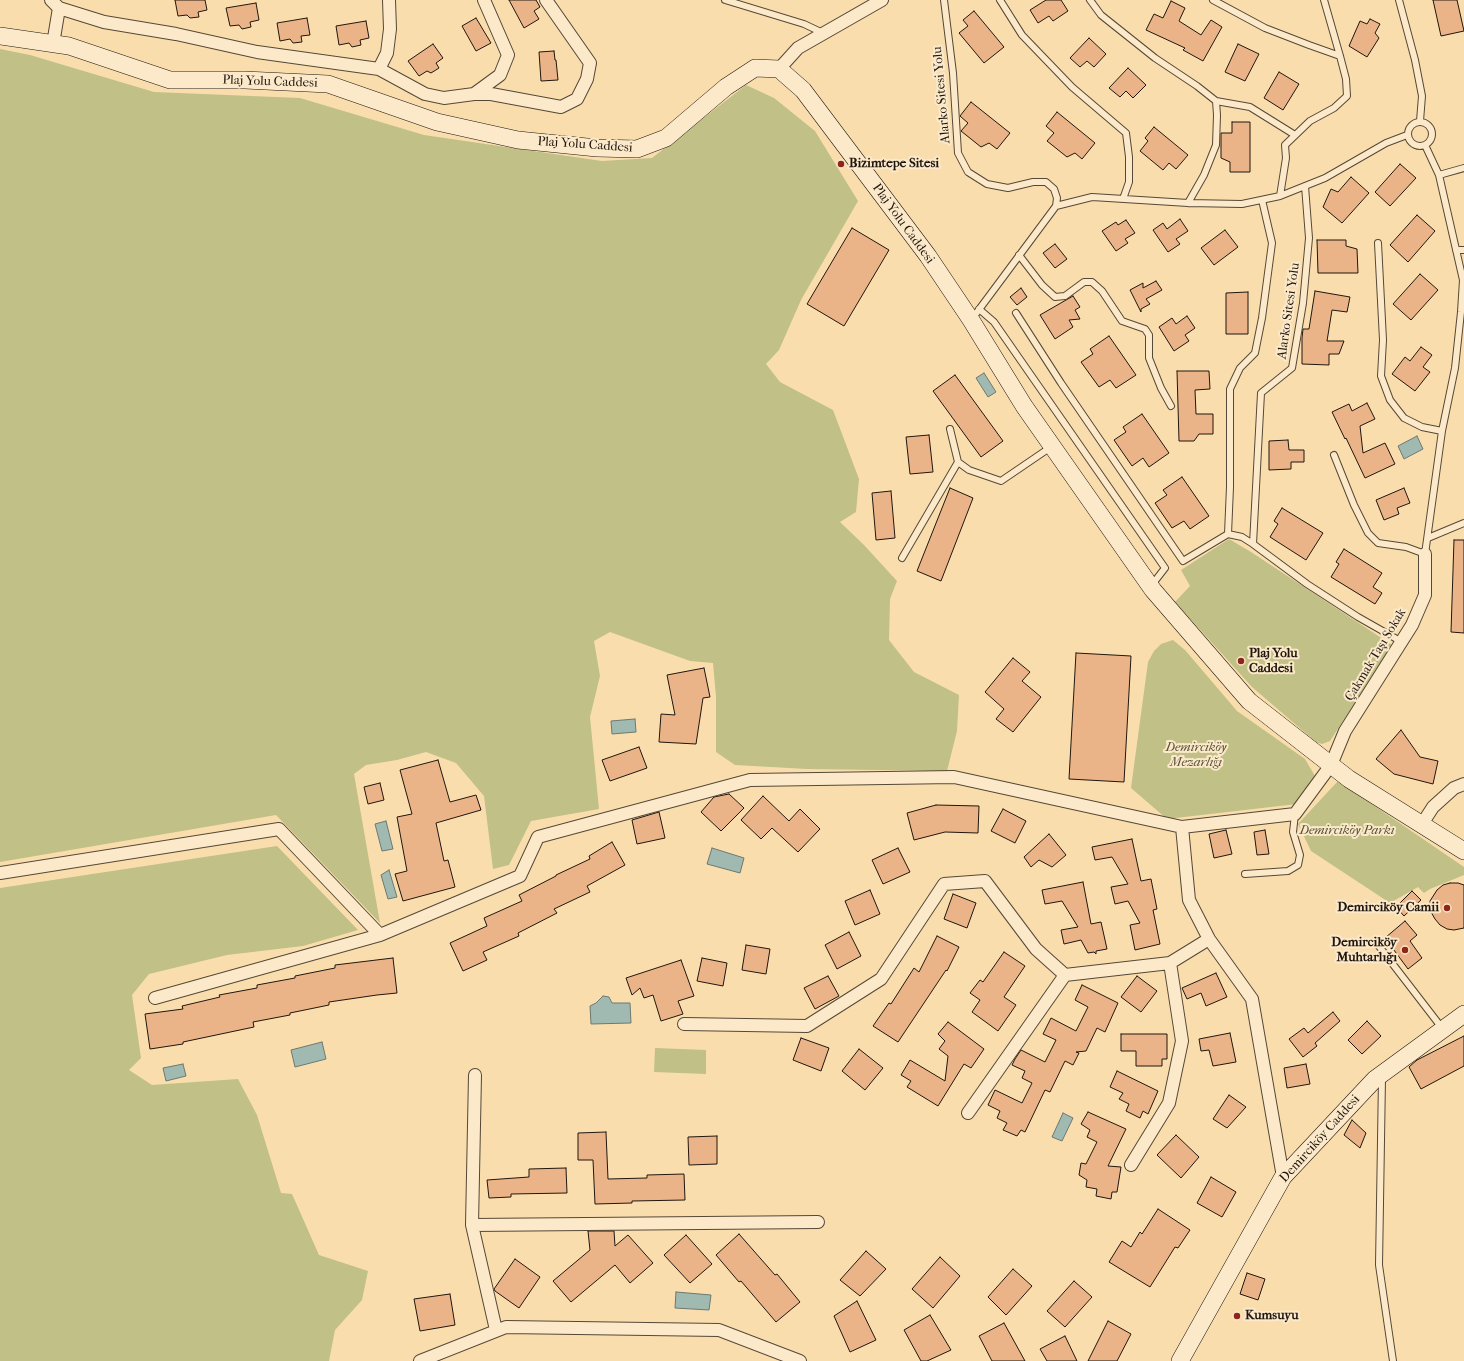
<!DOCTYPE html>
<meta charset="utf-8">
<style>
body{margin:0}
canvas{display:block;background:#f9ddad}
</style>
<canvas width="1464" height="1361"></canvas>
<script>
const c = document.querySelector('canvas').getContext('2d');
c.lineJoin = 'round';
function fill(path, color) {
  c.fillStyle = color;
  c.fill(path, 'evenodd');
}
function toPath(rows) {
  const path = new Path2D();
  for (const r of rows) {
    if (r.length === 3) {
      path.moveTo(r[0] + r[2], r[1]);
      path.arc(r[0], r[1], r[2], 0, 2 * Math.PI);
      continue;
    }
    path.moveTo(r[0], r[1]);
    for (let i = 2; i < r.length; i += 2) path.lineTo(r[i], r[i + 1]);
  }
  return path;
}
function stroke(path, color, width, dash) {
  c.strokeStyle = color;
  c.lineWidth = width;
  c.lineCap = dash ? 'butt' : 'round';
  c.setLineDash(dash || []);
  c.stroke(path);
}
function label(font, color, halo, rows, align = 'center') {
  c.font = font + ' "IM FELL French Canon",serif';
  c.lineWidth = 4;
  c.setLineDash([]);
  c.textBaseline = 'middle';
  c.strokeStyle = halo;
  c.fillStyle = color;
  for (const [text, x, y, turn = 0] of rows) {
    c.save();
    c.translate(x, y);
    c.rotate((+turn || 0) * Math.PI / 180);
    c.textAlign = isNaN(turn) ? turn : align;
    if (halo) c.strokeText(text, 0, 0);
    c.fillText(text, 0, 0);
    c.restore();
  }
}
fill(toPath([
 [0,49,30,55,154,92,300,98,424,135,602,161,652,158,746,85,774,98,815,131,858,201,801,300,779,350,766,364,780,382,833,410,859,479,856,512,840,522,864,545,897,581,890,599,889,640,914,672,959,695,957,731,947,771,807,769,735,765,716,752,716,697,713,663,690,661,610,632,594,641,600,676,590,717,599,809,531,821,509,865,493,869,484,796,456,763,426,752,397,760,366,765,354,774,380,923,276,815,0,862],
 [1229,539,1251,552,1392,645,1330,741,1322,744,1316,742,1252,687,1175,602,1190,586,1181,570],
 [1173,640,1185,650,1237,711,1305,759,1315,776,1297,804,1167,819,1131,788,1148,662,1154,651,1161,644],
 [1338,781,1464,867,1464,875,1430,889,1424,893,1418,887,1390,903,1311,851,1298,824],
 [277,846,358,930,303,946,227,955,149,974,132,995,141,1058,129,1070,152,1085,238,1079,257,1115,281,1193,292,1194,319,1255,368,1271,362,1300,335,1330,329,1361,0,1361,0,888],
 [655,1048,706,1050,706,1074,654,1072]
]), '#c1c087');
const water = toPath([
 [984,373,996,392,988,397,976,378,984,373],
 [1417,436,1423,449,1404,459,1398,446,1417,436],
 [635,719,636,732,612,734,611,721,635,719],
 [386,821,393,849,382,851,375,824,386,821],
 [712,848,744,858,740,873,707,864,712,848],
 [389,870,397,897,388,899,381,875,389,870],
 [603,996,609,997,612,1003,630,1003,631,1023,591,1024,590,1006,596,1003,603,996],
 [322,1042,326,1059,295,1067,291,1050,322,1042],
 [183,1064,186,1076,166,1081,163,1068,183,1064],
 [1063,1113,1073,1118,1062,1141,1052,1137,1063,1113],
 [676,1292,711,1295,709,1310,675,1308,676,1292]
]);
fill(water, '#a0bab2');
stroke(water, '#6d7870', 1);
const building = toPath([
 [175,0,205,0,207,10,198,12,199,17,190,18,187,15,178,16,175,0],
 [509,0,536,0,540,7,534,11,539,19,524,28,509,0],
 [1046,0,1061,0,1068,11,1053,21,1049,16,1038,23,1030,10,1046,0],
 [1433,0,1457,0,1464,31,1441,36,1433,0],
 [1171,1,1185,8,1179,21,1201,35,1211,20,1222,27,1203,61,1183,50,1185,48,1146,30,1154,14,1163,18,1171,1],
 [256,3,259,20,250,22,251,27,242,29,239,25,230,26,226,8,256,3],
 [974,11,1004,47,984,63,959,33,968,26,963,20,974,11],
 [307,18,310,35,301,36,302,42,293,43,290,39,280,41,277,23,307,18],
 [476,18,491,43,476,51,462,26,476,18],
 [1370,19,1380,24,1375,33,1379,38,1367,57,1349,46,1360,21,1367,24,1370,19],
 [366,21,369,38,360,40,361,45,352,47,349,43,339,45,336,26,366,21],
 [1089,38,1106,54,1094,67,1087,61,1080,67,1070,58,1089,38],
 [433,44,443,58,436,63,439,68,431,73,427,71,419,76,408,61,433,44],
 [1238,44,1259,54,1245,81,1225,72,1238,44],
 [554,51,555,60,556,60,558,80,541,81,539,52,554,51],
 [1128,68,1146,85,1133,98,1126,91,1120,97,1109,88,1128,68],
 [1279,72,1299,84,1283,110,1264,98,1279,72],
 [971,102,1010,133,997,149,989,143,981,147,961,131,968,123,960,116,971,102],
 [1057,112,1095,143,1082,159,1075,153,1067,157,1047,141,1054,133,1046,126,1057,112],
 [1232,122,1250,122,1250,172,1230,172,1230,162,1221,158,1221,133,1232,133,1232,122],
 [1154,127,1188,155,1176,169,1169,163,1163,170,1140,151,1148,141,1145,138,1154,127],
 [1400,164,1416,178,1390,206,1375,192,1400,164],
 [1351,177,1369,193,1342,223,1323,207,1331,189,1338,192,1351,177],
 [1417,215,1435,231,1408,262,1390,245,1417,215],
 [1180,219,1188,231,1176,239,1180,244,1168,252,1153,230,1163,223,1167,229,1180,219],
 [1126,220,1135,233,1125,239,1128,243,1116,251,1102,231,1116,222,1118,225,1126,220],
 [852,228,889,250,844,326,807,304,852,228],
 [1225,230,1238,247,1214,265,1201,248,1225,230],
 [1317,240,1346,240,1346,246,1357,249,1358,273,1318,273,1317,240],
 [1055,244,1067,259,1055,268,1043,253,1055,244],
 [1420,274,1438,290,1411,320,1393,304,1420,274],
 [1156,281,1162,290,1146,299,1150,304,1141,309,1141,312,1130,290,1143,283,1143,288,1156,281],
 [1021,288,1027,297,1017,305,1010,297,1021,288],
 [1315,291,1350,297,1347,312,1332,310,1327,341,1344,341,1339,354,1329,354,1329,365,1302,364,1302,338,1303,329,1309,329,1315,291],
 [1248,292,1248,334,1226,334,1226,293,1248,292],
 [1073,296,1080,307,1075,310,1080,319,1069,320,1073,327,1055,339,1040,315,1073,296],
 [1187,316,1195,328,1185,335,1189,341,1174,351,1159,327,1172,318,1176,324,1187,316],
 [1109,336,1136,375,1116,388,1110,380,1099,387,1081,362,1093,354,1090,349,1109,336],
 [1421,347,1432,355,1423,367,1430,372,1415,391,1392,374,1405,357,1410,361,1421,347],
 [1177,371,1209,371,1210,389,1195,390,1196,414,1213,414,1213,434,1199,434,1194,441,1179,441,1177,371],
 [955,375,1003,441,981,457,933,391,955,375],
 [1367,403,1375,419,1360,426,1363,453,1385,443,1395,464,1365,478,1346,438,1345,439,1332,412,1349,404,1352,411,1367,403],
 [1142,414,1169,453,1149,467,1143,458,1132,466,1114,440,1126,432,1123,427,1142,414],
 [929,435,933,472,910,474,906,437,929,435],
 [1288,440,1289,450,1304,450,1304,462,1291,462,1291,469,1269,470,1269,441,1288,440],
 [1182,477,1209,516,1190,529,1184,521,1172,528,1155,503,1167,495,1163,490,1182,477],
 [950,488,973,498,941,581,917,571,950,488],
 [1404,488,1410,503,1397,508,1399,514,1384,520,1376,500,1404,488],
 [891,491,895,538,876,540,872,493,891,491],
 [1282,508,1323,533,1306,560,1270,537,1278,524,1274,521,1282,508],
 [1454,540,1464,540,1464,633,1451,632,1454,540],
 [1344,549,1382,573,1373,587,1382,593,1375,604,1331,577,1339,564,1336,562,1344,549],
 [1076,653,1131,656,1124,782,1069,779,1076,653],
 [1013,658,1030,672,1022,681,1041,697,1013,732,996,719,1004,709,985,692,1013,658],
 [704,668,710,697,703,698,696,744,659,742,661,714,675,715,667,675,704,668],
 [1401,730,1420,757,1438,761,1433,784,1394,774,1376,759,1401,730],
 [639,747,647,768,610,781,602,760,639,747],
 [438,760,450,802,476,795,481,810,436,823,444,861,448,860,455,887,403,901,395,874,407,871,397,817,412,814,400,770,438,760],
 [380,783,384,800,368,804,364,787,380,783],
 [729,794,744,808,721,831,701,812,714,797,729,794],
 [763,796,789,821,800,809,820,829,798,852,772,828,761,839,741,820,763,796],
 [936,805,979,806,978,833,945,832,914,840,907,813,936,805],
 [1003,809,1026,821,1015,843,991,831,1003,809],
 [659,812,665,838,637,844,632,820,659,812],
 [1226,830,1232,854,1214,858,1209,834,1226,830],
 [1265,830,1269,854,1257,855,1254,832,1265,830],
 [1049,834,1066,855,1052,867,1039,860,1031,867,1024,857,1049,834],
 [1132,839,1141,881,1151,879,1157,909,1153,910,1160,944,1135,950,1130,925,1140,923,1128,901,1115,904,1111,887,1128,884,1112,857,1095,860,1092,847,1132,839],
 [612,842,625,865,587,886,590,892,554,909,557,913,518,933,519,936,483,952,487,960,463,971,450,943,487,926,484,918,522,901,519,895,556,876,556,875,590,859,589,856,612,842],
 [898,848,910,872,883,884,872,860,898,848],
 [1083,882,1091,924,1101,922,1107,949,1096,951,1096,954,1094,952,1088,953,1081,940,1064,944,1061,930,1078,927,1062,901,1045,904,1042,890,1083,882],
 [1450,883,1458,883,1464,885,1464,928,1454,930,1447,929,1440,925,1435,919,1431,912,1430,901,1437,890,1443,885,1450,883],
 [870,890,880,914,855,925,845,901,870,890],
 [1412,891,1421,900,1404,916,1396,907,1412,891],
 [953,894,976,903,967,928,944,919,953,894],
 [1405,921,1417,935,1410,941,1422,958,1408,969,1385,938,1405,921],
 [849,932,861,956,837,969,825,945,849,932],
 [937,936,959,947,947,971,946,970,898,1042,873,1026,889,1003,891,1004,914,968,919,972,937,936],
 [746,945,770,949,766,974,742,970,746,945],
 [1004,952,1025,966,1004,997,1016,1005,998,1031,972,1012,980,1000,970,993,980,980,983,982,1004,952],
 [393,958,397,993,377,995,329,1002,329,1005,290,1013,290,1015,253,1022,254,1027,183,1042,183,1044,150,1049,145,1014,183,1009,182,1006,220,997,219,995,257,988,257,985,295,978,295,976,335,968,335,965,393,958],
 [702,958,727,963,723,986,697,981,702,958],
 [681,960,694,996,678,1001,683,1014,661,1021,653,995,644,998,640,988,632,995,626,978,681,960],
 [1216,973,1227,997,1206,1006,1201,993,1187,999,1182,988,1216,973],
 [828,976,839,996,815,1009,804,988,828,976],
 [1137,976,1157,991,1141,1012,1121,997,1137,976],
 [1082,985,1118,1003,1105,1032,1097,1028,1086,1051,1076,1052,1079,1053,1073,1065,1065,1061,1050,1092,1045,1090,1025,1132,1021,1130,1017,1136,1003,1130,1007,1123,997,1118,1000,1111,988,1105,995,1090,1022,1103,1032,1083,1022,1078,1025,1071,1012,1065,1015,1059,1021,1050,1045,1062,1056,1040,1043,1034,1051,1018,1076,1031,1088,1007,1075,1000,1082,985],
 [1333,1012,1340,1021,1315,1043,1317,1046,1303,1057,1289,1039,1304,1028,1308,1033,1333,1012],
 [1367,1021,1381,1036,1362,1054,1348,1040,1367,1021],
 [948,1022,984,1049,971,1068,964,1064,938,1106,907,1087,911,1081,901,1075,910,1060,945,1081,948,1056,939,1049,945,1041,938,1034,948,1022],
 [1230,1033,1236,1062,1213,1066,1209,1050,1201,1051,1199,1039,1230,1033],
 [1121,1034,1167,1034,1167,1059,1162,1059,1162,1066,1136,1066,1136,1051,1121,1051,1121,1034],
 [1464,1036,1464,1066,1421,1089,1409,1067,1417,1060,1464,1036],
 [801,1038,829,1048,821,1071,793,1060,801,1038],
 [859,1049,883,1068,865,1090,842,1071,859,1049],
 [1306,1064,1310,1084,1287,1088,1284,1068,1306,1064],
 [1117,1071,1158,1091,1148,1114,1143,1111,1140,1118,1126,1111,1129,1104,1119,1099,1123,1093,1110,1087,1117,1071],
 [1229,1095,1246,1107,1227,1128,1213,1119,1229,1095],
 [1088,1112,1126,1129,1108,1166,1121,1167,1117,1192,1112,1192,1111,1199,1096,1196,1097,1189,1086,1187,1087,1180,1079,1175,1081,1163,1086,1164,1097,1142,1087,1137,1090,1130,1081,1124,1088,1112],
 [1352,1120,1366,1133,1360,1148,1344,1135,1352,1120],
 [606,1132,608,1179,647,1178,647,1175,684,1174,685,1200,632,1201,632,1203,595,1204,593,1160,578,1160,578,1133,606,1132],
 [1176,1135,1199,1157,1181,1178,1157,1155,1176,1135],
 [717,1136,717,1164,689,1165,688,1137,717,1136],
 [566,1168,567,1193,511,1194,511,1197,489,1198,487,1180,529,1177,529,1169,566,1168],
 [1211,1177,1236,1192,1222,1217,1197,1203,1211,1177],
 [1158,1209,1190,1230,1178,1248,1175,1247,1150,1287,1109,1262,1122,1241,1131,1247,1140,1232,1142,1234,1158,1209],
 [588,1231,614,1231,615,1246,628,1235,653,1263,630,1283,615,1265,571,1302,553,1281,590,1250,588,1231],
 [739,1234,775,1275,777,1274,800,1302,776,1322,741,1281,739,1282,716,1255,739,1234],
 [686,1235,712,1264,690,1283,664,1255,686,1235],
 [866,1251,886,1269,860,1296,840,1280,866,1251],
 [940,1257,960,1276,933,1308,912,1289,940,1257],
 [515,1259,540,1277,519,1308,495,1291,494,1289,515,1259],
 [1013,1269,1032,1286,1006,1315,988,1297,1013,1269],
 [1247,1273,1265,1279,1258,1300,1240,1294,1247,1273],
 [1074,1281,1092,1297,1065,1327,1047,1311,1074,1281],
 [450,1294,455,1325,420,1331,414,1299,450,1294],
 [857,1301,876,1340,850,1352,834,1316,857,1301],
 [930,1315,951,1350,927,1361,921,1361,904,1330,930,1315],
 [1108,1321,1131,1334,1117,1361,1088,1361,1108,1321],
 [1004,1323,1025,1361,992,1361,979,1336,1004,1323],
 [1065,1336,1077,1361,1047,1361,1040,1349,1065,1336]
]);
fill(building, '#ebb488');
stroke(building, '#20160e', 1);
const lane = toPath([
 [725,0,804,24,823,33],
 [944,0,953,73,958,153,968,172,987,184,1008,188,1033,182,1046,182,1054,189,1057,198,1056,206],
 [1000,0,1022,35,1072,87,1126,133,1129,157,1129,182,1123,199],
 [1090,0,1101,15,1155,58,1197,86,1216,101,1217,115,1216,145,1204,175,1188,203],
 [1213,0,1265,28,1309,45,1340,56],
 [1399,0,1415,60,1422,96,1420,121],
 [1216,101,1250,107,1295,135],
 [1420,134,12],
 [1439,175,1464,168],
 [1305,186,1309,238,1303,303,1292,368,1261,393,1253,544,1307,584,1358,617,1402,642],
 [1280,196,1286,158,1285,145,1310,121,1334,108,1347,96,1346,79,1340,56,1324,0],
 [1378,243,1383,340,1381,376,1390,400,1404,418,1422,427,1442,431],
 [1456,250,1464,250],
 [1019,255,1042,285,1055,297,1065,296,1084,282,1092,282,1102,291,1122,321,1145,329,1149,335,1149,358,1161,388,1171,406],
 [979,309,994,322,1165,568,1151,586],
 [1016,313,1061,383,1183,561,1228,534,1230,487,1230,389,1240,368,1255,353,1262,318,1272,243,1262,200],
 [972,319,1056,206,1092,197,1188,203,1242,204,1280,196,1325,178,1386,143,1407,135],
 [950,429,958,462,969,470,1001,481,1051,447],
 [1334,455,1354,505,1368,533,1378,543,1406,547,1425,554,1442,431,1455,368,1461,312,1463,280,1439,175,1425,145],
 [1228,534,1242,537,1253,544],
 [1428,538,1464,523],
 [902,558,958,462],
 [1245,874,1288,871,1298,865,1300,855,1293,832,1295,814],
 [1375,941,1442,1028],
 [1382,1078,1379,1265,1393,1361]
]);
const street = toPath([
 [51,0,59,8,104,22,176,34,257,52,379,69,387,53,390,29,389,0],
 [53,44,59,8],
 [379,69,425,94,444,98,474,94,491,94,561,107,577,99,587,79,590,63,546,0],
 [779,69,798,48,882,0],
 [474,94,500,75,508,55,484,0],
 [1422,824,1433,807,1454,788,1464,784],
 [1182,827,1295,814,1331,765,1345,731,1412,625,1425,595,1425,554],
 [0,873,279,829,380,935],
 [155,998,380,935,520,876,538,837,750,780,954,777,1182,827,1189,900,1209,939,1252,999,1283,1177],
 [684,1024,807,1026,881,979,944,884,985,881,1036,949,1065,975,1170,963],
 [968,1113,1065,975],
 [1131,1165,1169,1103,1182,1041,1170,963,1209,939],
 [472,1225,475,1075],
 [496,1330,472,1225,818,1222],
 [420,1361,506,1327,719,1330,800,1361]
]);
const secondary = toPath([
 [0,36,69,46,170,80,245,80,328,84,437,122,518,140,597,148,637,149,666,138,726,87,755,68,779,69,803,90,928,256,971,320,1024,406,1153,590,1249,701,1349,779,1464,851],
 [1180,1361,1283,1177,1375,1079,1464,1014]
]);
stroke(lane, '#564836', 8);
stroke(street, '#564836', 14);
stroke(secondary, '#20160e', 18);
stroke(lane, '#fbe9ca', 6);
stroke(street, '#fbe9ca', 12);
stroke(secondary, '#fbe9ca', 17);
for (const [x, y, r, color] of [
 [841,164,4,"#8f2418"],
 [1241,661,4,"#8f2418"],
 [1447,908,4,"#8f2418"],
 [1405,950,4,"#8f2418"],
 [1237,1316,4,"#8f2418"]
]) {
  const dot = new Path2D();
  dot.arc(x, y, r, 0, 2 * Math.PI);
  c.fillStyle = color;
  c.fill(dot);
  stroke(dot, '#fbe9ca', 1.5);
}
label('13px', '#20160e', '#fbe9ca', [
 ["Plaj Yolu Caddesi",270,82,2],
 ["Alarko Sitesi Yolu",942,95,-95],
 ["Plaj Yolu Caddesi",585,145,4],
 ["Plaj Yolu Caddesi",903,224,54],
 ["Alarko Sitesi Yolu",1289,311,-82],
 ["Çakmak Taşı Sokak",1376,655,-59],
 ["Demirciköy Caddesi",1320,1139,-48]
]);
label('bold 13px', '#20160e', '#fbe9ca', [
 ["Bizimtepe Sitesi",849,164],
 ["Plaj Yolu",1249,654],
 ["Caddesi",1249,669],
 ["Demirciköy Camii",1439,908,"right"],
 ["Demirciköy",1397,943,"right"],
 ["Muhtarlığı",1397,958,"right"],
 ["Kumsuyu",1245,1316]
], 'left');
label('italic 13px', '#585238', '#fbe9ca', [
 ["Demirciköy",1196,748],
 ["Mezarlığı",1196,763],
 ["Demirciköy Parkı",1347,831]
]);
</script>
